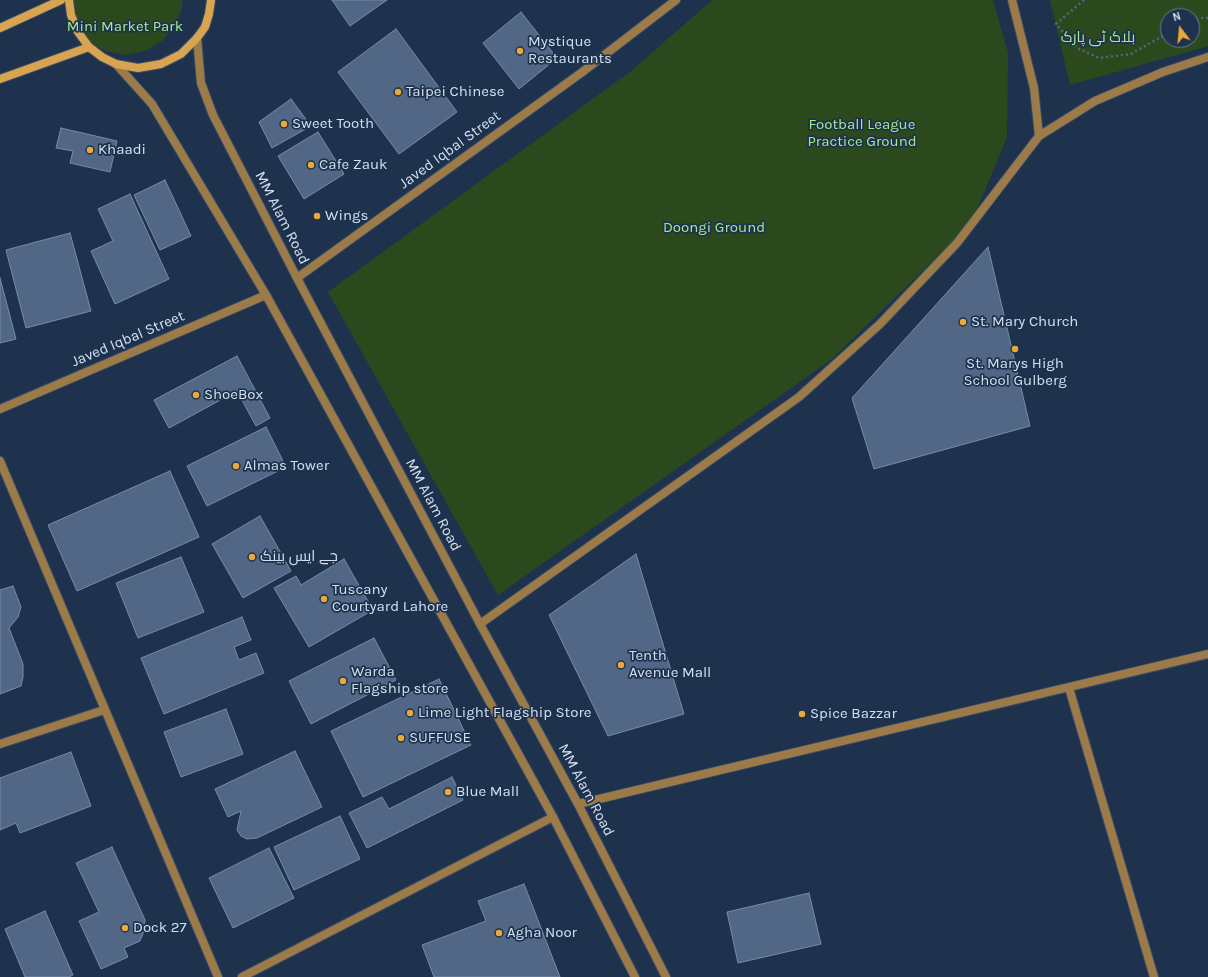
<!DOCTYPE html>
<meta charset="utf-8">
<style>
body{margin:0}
#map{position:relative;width:1208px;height:977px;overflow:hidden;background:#1e324d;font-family:Karla,sans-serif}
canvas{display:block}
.north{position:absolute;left:1160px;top:8px;width:40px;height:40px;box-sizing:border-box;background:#1e324d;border:1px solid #66788f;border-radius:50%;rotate:344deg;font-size:11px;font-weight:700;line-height:16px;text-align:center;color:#d3e0f1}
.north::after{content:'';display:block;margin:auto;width:14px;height:18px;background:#eba939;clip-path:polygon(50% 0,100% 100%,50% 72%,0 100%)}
</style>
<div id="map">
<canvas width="1208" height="977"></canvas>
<div class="north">N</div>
</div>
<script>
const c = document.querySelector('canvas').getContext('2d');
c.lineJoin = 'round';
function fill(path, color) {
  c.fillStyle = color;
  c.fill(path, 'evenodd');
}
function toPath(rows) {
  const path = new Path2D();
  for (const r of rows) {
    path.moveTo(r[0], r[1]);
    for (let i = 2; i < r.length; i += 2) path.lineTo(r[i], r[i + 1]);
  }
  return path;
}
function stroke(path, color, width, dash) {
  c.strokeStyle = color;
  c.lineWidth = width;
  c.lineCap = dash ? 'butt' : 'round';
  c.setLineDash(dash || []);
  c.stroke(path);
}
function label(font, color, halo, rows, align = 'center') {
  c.font = font + ' Karla,Cairo,sans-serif';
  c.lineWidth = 3.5;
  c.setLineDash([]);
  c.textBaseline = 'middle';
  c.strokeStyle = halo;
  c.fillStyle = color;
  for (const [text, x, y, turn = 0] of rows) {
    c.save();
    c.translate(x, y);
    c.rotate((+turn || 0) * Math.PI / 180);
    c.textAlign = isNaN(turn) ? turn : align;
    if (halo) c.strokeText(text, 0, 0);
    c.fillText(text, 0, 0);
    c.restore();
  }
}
fill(toPath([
 [68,0,182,0,182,8,175,26,162,41,145,51,125,55,106,51,88,42,76,28],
 [712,0,993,0,1008,53,1007,137,971,224,832,359,498,595,328,292,631,71],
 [1050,0,1208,0,1208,46,1070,85],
 [1168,16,1192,16,1192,40,1168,40]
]), '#2c491e');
const building = toPath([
 [332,0,387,0,350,26,332,0],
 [521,12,557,58,519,89,483,43,521,12],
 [396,29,457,112,399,154,338,72,396,29],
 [291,99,311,126,272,148,259,122,291,99],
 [61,128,117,141,110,172,70,163,73,151,56,148,61,128],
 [318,132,344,174,304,199,278,156,318,132],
 [165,180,191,236,160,250,134,195,165,180],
 [130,194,169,279,115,304,91,251,113,241,98,209,130,194],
 [70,233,91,311,26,328,6,250,70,233],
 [988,247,1030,426,874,469,852,398,988,247],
 [0,278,16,339,0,343,0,278],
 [237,356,270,418,256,426,237,391,169,428,154,400,237,356],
 [266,427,286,467,207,506,187,466,266,427],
 [170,471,199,537,77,591,48,525,170,471],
 [260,516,291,571,243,598,212,544,260,516],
 [636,554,684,714,608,736,549,615,636,554],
 [181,557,204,612,138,638,116,583,181,557],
 [344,559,373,610,309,647,274,588,296,576,301,585,344,559],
 [13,586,21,607,18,617,9,628,23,664,23,677,21,686,0,694,0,590,13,586],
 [242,617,251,640,234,647,239,660,256,653,264,673,164,714,141,658,242,617],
 [374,638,396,680,311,724,289,681,374,638],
 [439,679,471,745,363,797,331,731,439,679],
 [226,709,243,754,181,777,164,732,226,709],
 [295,751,322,807,257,838,247,839,241,836,237,830,241,811,228,817,215,789,295,751],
 [71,752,91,806,20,833,16,823,0,830,0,778,71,752],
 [452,777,463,800,367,848,349,813,382,797,389,809,452,777],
 [340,816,360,859,294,890,274,847,340,816],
 [112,847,145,920,144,931,140,941,124,948,128,957,101,969,79,921,99,912,76,863,112,847],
 [269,848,294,898,233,928,209,878,269,848],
 [524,884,560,977,434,977,422,945,486,921,478,901,524,884],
 [809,893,821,944,738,963,727,912,809,893],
 [45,911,73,975,69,977,25,977,5,929,45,911]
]);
fill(building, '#526786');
stroke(building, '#758cac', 1);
const minor = toPath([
 [1012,0,1034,88,1039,136],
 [297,278,581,73,676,0],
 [0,409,266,295],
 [0,461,218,977],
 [480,624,799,397,880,324,957,243,1039,136,1095,101,1163,72,1208,57],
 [1069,688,1154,977],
 [0,744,104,710],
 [242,977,553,817]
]);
const tertiary = toPath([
 [197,38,201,83,213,115,297,278,480,624,578,804,666,977],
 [116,64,152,104,266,295,553,817,635,977],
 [578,804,1208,654]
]);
const secondary = toPath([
 [69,0,71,15,78,32,89,47,102,57,116,64,138,68,161,64,181,54,197,38,205,27,209,14,211,0],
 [0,28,61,0],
 [0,79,89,47]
]);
stroke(minor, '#3b4e67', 10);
stroke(tertiary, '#3b4e67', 10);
stroke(secondary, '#3b4e67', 10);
stroke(toPath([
 [1084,0,1056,24,1077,48,1099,58,1131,54,1168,33],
 [1192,22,1202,18,1208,18]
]), '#55677f', 2.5, [2, 3]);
stroke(minor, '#9c7b49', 8);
stroke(tertiary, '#9c7b49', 8);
stroke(secondary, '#d9a44f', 8);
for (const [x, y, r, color] of [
 [520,51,4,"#eba939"],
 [398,92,4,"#eba939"],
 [284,124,4,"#eba939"],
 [90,150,4,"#eba939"],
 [311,165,4,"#eba939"],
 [317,216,4,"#eba939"],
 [963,322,4,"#eba939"],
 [1015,349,4,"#eba939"],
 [196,395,4,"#eba939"],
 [236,466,4,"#eba939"],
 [252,557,4,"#eba939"],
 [324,599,4,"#eba939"],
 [621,665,4,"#eba939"],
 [343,681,4,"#eba939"],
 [410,713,4,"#eba939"],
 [802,714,4,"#eba939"],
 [401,738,4,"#eba939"],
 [448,792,4,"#eba939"],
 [125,928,4,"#eba939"],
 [499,933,4,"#eba939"]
]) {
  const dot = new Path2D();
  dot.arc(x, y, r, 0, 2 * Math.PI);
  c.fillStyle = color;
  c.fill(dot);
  stroke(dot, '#1e324d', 1.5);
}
label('15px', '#a7ea88', '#1e324d', [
 ["Mini Market Park",125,27],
 ["بلاک ٹی پارک",1098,38],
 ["Football League",862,125],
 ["Practice Ground",862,142],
 ["Doongi Ground",714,228]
]);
label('15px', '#d3e0f1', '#1e324d', [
 ["Mystique",528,42],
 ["Restaurants",528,59],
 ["Taipei Chinese",406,92],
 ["Sweet Tooth",292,124],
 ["Khaadi",98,150],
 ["Cafe Zauk",319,165],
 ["Wings",325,216],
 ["St. Mary Church",971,322],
 ["St. Marys High",1015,364,"center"],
 ["School Gulberg",1015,381,"center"],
 ["ShoeBox",204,395],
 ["Almas Tower",244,466],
 ["جے ایس بینک",260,557],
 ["Tuscany",332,590],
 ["Courtyard Lahore",332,607],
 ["Tenth",629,656],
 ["Avenue Mall",629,673],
 ["Warda",351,672],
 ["Flagship store",351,689],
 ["Lime Light Flagship Store",418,713],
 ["Spice Bazzar",810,714],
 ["SUFFUSE",409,738],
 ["Blue Mall",456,792],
 ["Dock 27",133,928],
 ["Agha Noor",507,933]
], 'left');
label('15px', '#d3e0f1', '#1e324d', [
 ["Javed Iqbal Street",450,150,-36],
 ["MM Alam Road",282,218,63],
 ["Javed Iqbal Street",128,339,-23],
 ["MM Alam Road",433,505,62],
 ["MM Alam Road",586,790,62]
]);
</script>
